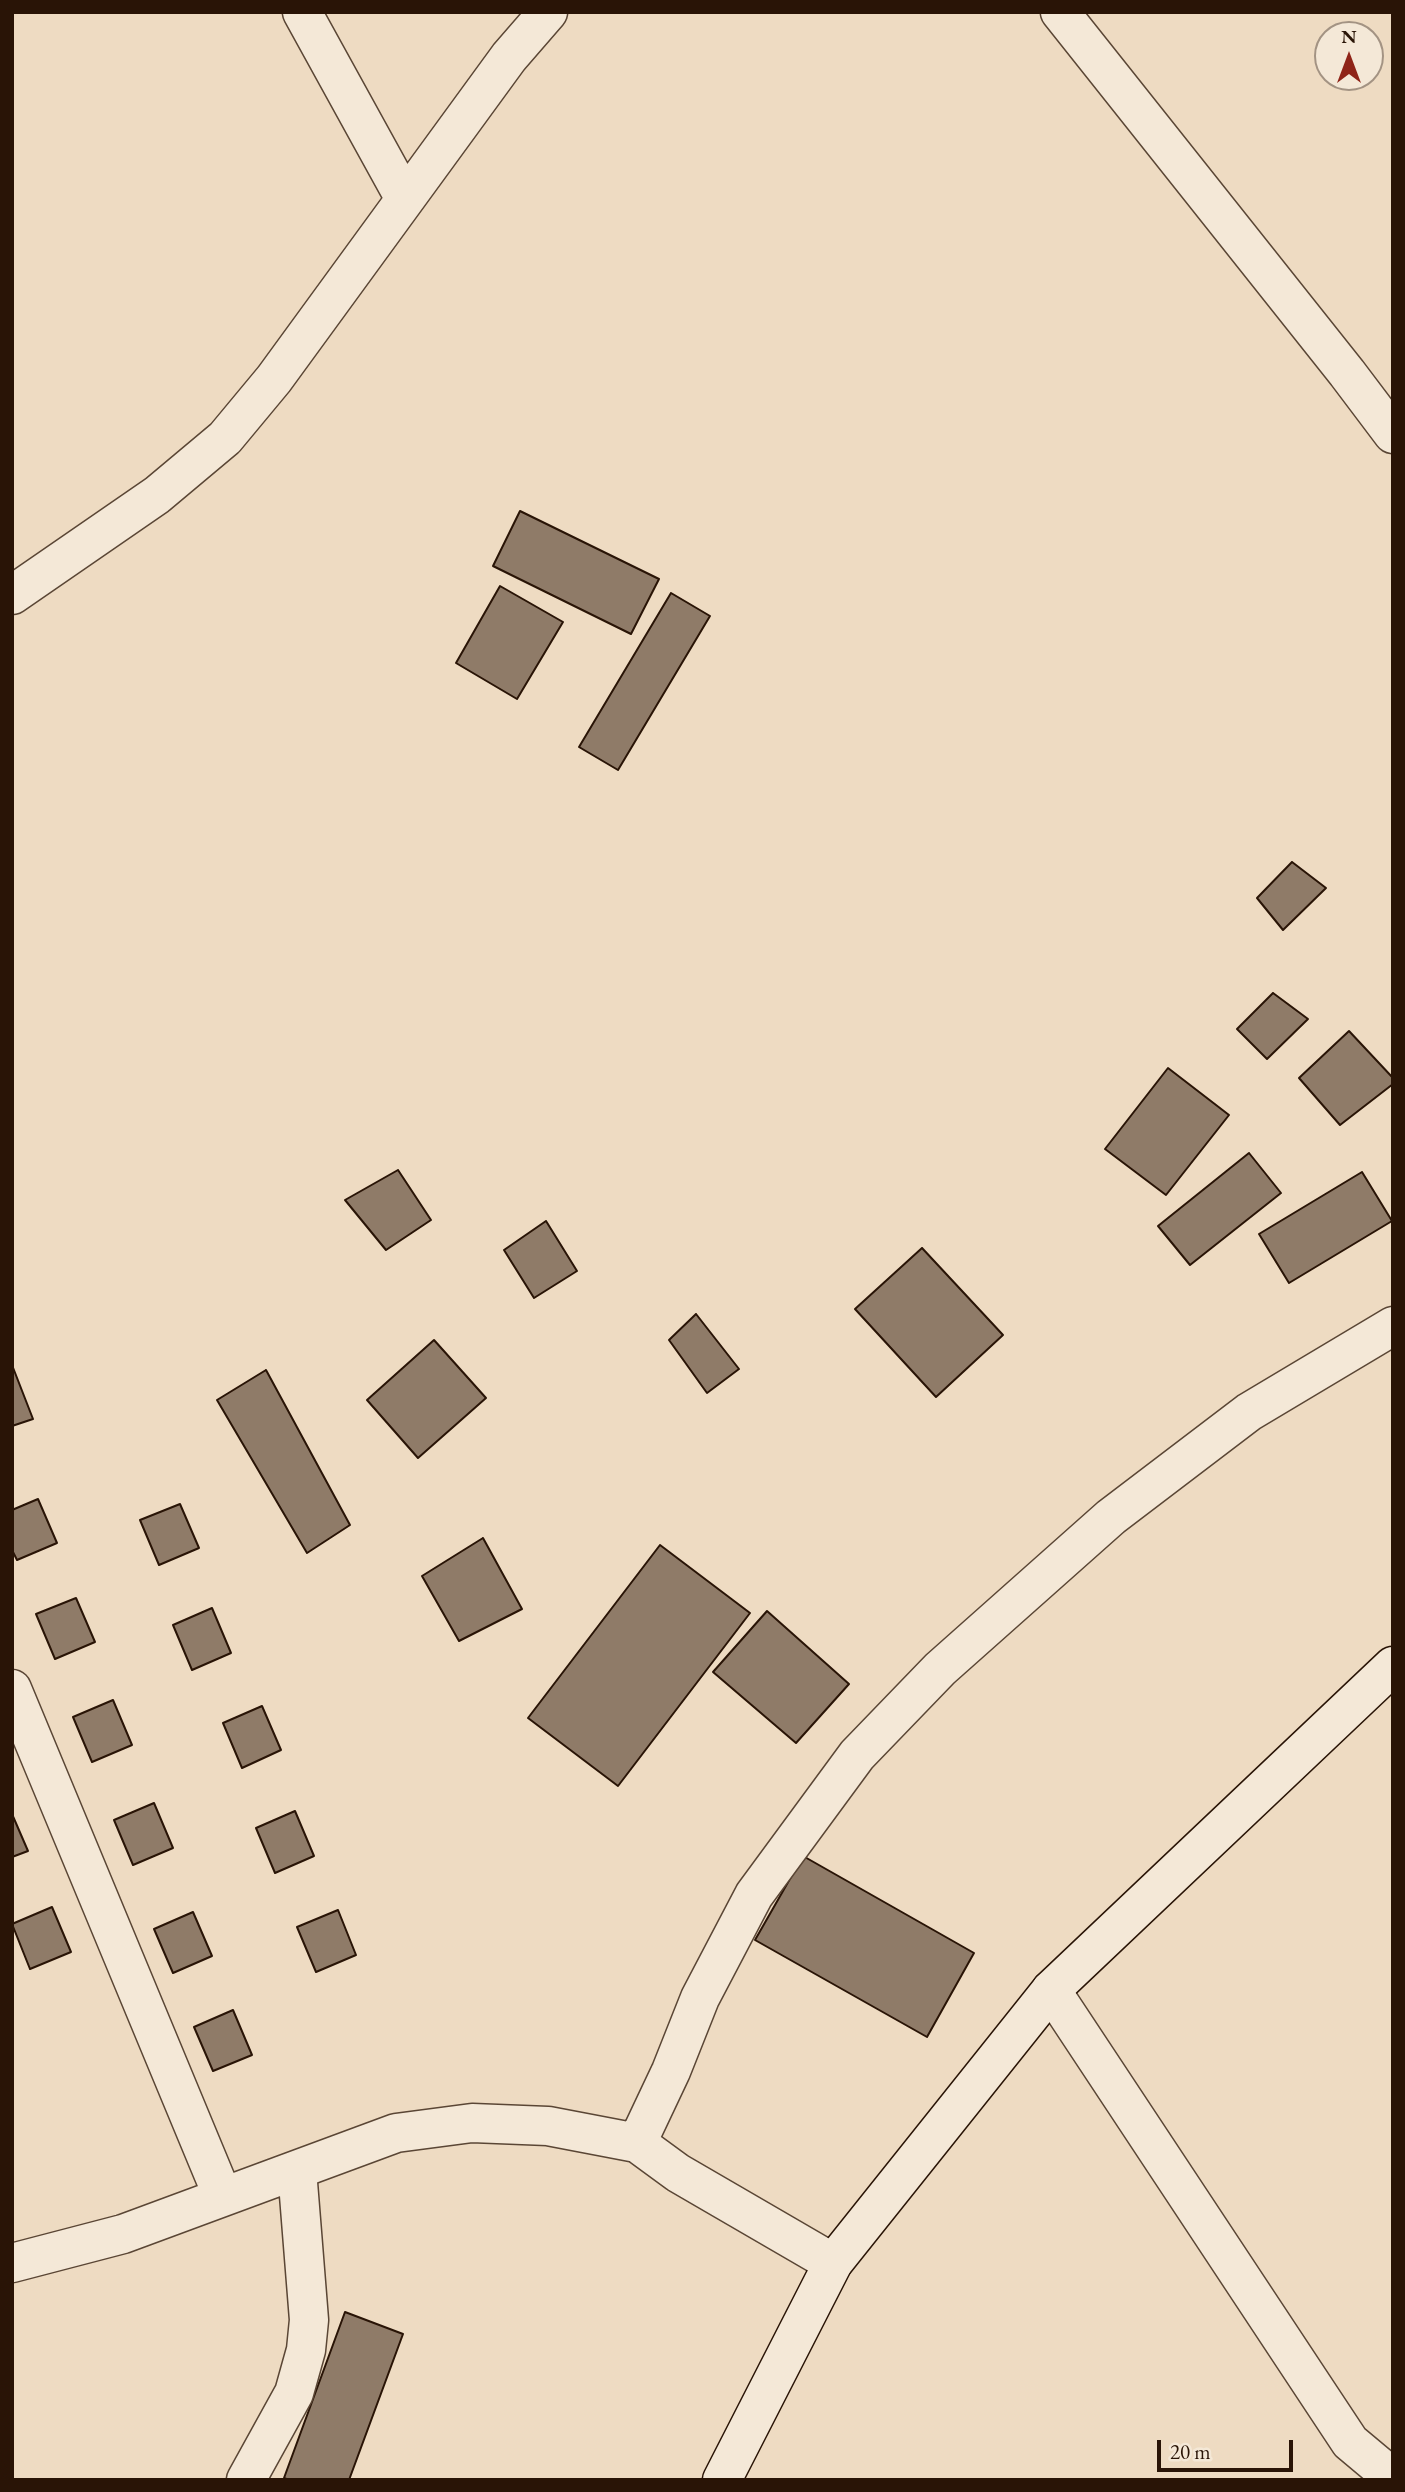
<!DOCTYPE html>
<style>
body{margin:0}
#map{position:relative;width:1405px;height:2492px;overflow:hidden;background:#eedbc2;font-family:"EB Garamond",serif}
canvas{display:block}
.frame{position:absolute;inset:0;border:14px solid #291406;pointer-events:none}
.north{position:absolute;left:1314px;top:21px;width:70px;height:70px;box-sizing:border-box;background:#f4e8d7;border:2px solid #a39383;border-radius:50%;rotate:0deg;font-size:19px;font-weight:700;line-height:28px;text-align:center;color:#291406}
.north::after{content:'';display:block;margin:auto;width:24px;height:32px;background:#8f2418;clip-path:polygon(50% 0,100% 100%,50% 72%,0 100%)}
.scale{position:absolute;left:1157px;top:2440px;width:136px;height:32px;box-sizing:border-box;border:4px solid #291406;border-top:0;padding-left:9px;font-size:21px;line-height:24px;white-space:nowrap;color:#291406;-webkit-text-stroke:5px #f4e8d7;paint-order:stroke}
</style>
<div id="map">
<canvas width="1405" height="2492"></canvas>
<div class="frame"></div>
<div class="north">N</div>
<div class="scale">20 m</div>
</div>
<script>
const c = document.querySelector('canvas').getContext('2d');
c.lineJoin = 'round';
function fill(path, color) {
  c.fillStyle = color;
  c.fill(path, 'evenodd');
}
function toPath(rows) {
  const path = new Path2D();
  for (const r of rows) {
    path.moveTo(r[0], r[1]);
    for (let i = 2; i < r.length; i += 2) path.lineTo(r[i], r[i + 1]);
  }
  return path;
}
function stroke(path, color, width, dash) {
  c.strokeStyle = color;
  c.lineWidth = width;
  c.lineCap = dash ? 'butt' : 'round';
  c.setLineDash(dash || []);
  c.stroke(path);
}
const building = toPath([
 [520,511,659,579,631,634,493,566,520,511],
 [500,586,563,622,517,699,456,663,500,586],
 [671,593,710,616,618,770,579,747,671,593],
 [1292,862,1326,888,1283,930,1257,898,1292,862],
 [1273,993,1308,1019,1267,1059,1237,1029,1273,993],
 [1349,1031,1393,1078,1393,1084,1340,1125,1299,1078,1349,1031],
 [1168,1068,1229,1115,1166,1195,1105,1149,1168,1068],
 [1249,1153,1281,1193,1190,1265,1158,1226,1249,1153],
 [398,1170,431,1220,386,1250,345,1200,398,1170],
 [1362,1172,1392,1221,1289,1283,1259,1234,1362,1172],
 [546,1221,577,1271,534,1298,504,1250,546,1221],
 [922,1248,1003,1335,936,1397,855,1309,922,1248],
 [696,1314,739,1369,707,1393,669,1340,696,1314],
 [434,1340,486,1398,418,1458,367,1400,434,1340],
 [12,1365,33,1419,12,1426,12,1365],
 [266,1370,350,1525,307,1553,217,1400,266,1370],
 [38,1499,57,1543,17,1560,12,1550,12,1510,38,1499],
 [180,1504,199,1548,159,1565,140,1520,180,1504],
 [483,1538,522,1609,459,1641,422,1576,483,1538],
 [660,1545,750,1613,618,1786,528,1718,660,1545],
 [76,1598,95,1642,55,1659,36,1614,76,1598],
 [212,1608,231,1653,192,1670,173,1625,212,1608],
 [767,1611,849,1684,796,1743,713,1672,767,1611],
 [113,1700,132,1745,92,1762,73,1717,113,1700],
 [262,1706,281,1750,242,1768,223,1723,262,1706],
 [154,1803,173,1848,133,1865,114,1820,154,1803],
 [295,1811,314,1856,275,1873,256,1828,295,1811],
 [12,1814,28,1851,12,1857,12,1814],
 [803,1856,974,1953,927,2037,755,1940,803,1856],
 [52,1907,71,1952,30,1969,12,1924,52,1907],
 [338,1910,356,1955,316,1972,297,1927,338,1910],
 [193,1912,212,1956,173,1973,154,1929,193,1912],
 [233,2010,252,2055,213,2071,194,2027,233,2010],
 [345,2312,403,2334,349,2480,289,2480,284,2478,345,2312]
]);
fill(building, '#8f7b68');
stroke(building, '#291406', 2);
const street = toPath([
 [302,12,405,199],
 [1060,12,1347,373,1393,434],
 [12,595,157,495,225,438,274,379,509,57,548,12],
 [12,1689,223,2197],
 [1051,1990,1350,2442,1393,2478],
 [637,2143,671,2071,700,1998,754,1895,857,1755,940,1669,1111,1517,1249,1412,1393,1326],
 [12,2263,123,2234,396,2133,472,2123,548,2126,637,2143,678,2173,833,2263],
 [246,2480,294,2393,306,2350,309,2320,297,2170]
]);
const secondary = toPath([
 [722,2480,833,2263,1051,1990,1393,1666]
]);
stroke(street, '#5a4635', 41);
stroke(secondary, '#291406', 41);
stroke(street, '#f4e8d7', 38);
stroke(secondary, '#f4e8d7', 38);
</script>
